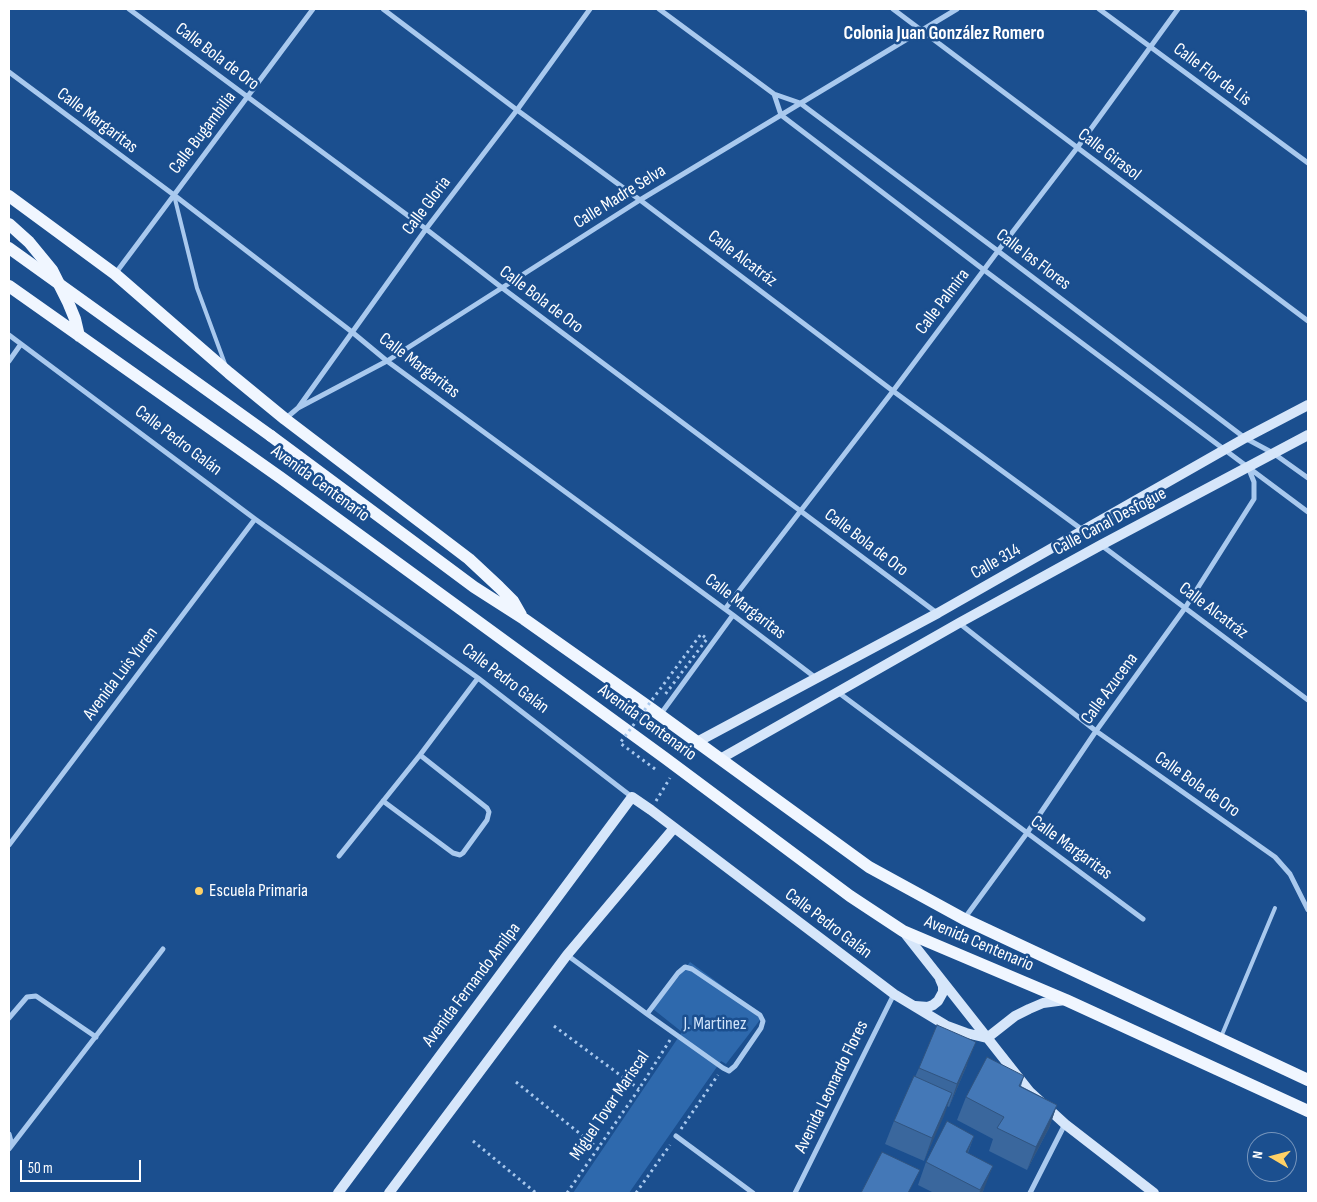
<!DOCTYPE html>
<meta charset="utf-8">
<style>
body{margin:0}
#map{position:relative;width:1317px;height:1202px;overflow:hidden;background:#1b4f8f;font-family:"Sofia Sans Condensed",sans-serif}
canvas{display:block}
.frame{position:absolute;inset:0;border:10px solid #fff;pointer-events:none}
.north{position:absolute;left:1247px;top:1132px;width:50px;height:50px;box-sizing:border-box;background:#1b4f8f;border:1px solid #7695bc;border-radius:50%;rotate:278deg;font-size:14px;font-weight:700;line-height:20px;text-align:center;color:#fff}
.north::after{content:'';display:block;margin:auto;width:18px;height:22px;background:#ffd166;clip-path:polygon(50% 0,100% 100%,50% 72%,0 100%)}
.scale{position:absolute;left:20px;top:1160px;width:121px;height:22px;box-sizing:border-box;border:2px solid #fff;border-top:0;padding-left:6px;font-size:15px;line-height:18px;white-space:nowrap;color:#fff;-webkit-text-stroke:4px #1b4f8f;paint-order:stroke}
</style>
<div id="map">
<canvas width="1317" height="1202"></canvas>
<div class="frame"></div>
<div class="north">N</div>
<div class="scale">50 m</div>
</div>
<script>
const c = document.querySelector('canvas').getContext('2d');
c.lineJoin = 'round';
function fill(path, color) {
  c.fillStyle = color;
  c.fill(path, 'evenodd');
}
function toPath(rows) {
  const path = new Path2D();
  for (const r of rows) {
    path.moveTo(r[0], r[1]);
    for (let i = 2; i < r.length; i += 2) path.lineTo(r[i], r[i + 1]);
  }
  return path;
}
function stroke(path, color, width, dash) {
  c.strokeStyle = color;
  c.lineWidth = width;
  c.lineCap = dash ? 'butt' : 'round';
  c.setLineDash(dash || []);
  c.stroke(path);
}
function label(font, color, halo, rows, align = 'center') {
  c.font = font + ' "Sofia Sans Condensed",sans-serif';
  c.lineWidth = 5;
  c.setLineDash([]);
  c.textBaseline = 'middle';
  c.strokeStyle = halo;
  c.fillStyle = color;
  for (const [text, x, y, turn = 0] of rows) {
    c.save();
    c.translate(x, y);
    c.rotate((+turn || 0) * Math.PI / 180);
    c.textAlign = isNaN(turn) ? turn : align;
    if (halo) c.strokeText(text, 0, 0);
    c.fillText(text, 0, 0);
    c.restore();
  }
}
fill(toPath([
 [690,962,763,1016,726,1064,721,1061,629,1193,573,1193,682,1032,653,1009]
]), '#2e69ad');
stroke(toPath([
 [656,801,670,778],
 [554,1026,639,1089],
 [516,1082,599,1149],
 [681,1129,718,1075],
 [473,1141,536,1193],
 [567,1193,639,1089,670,1040],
 [636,1193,670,1145]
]), '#a9c9ee', 3, [2.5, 4]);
stroke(toPath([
 [174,195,197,288,225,364],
 [1221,1037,1275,908]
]), '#a9c9ee', 4);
stroke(toPath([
 [129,9,426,229,501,287,937,613],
 [383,9,517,110,640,200,893,391,1084,531],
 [659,9,774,94,800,103,998,251,1245,438,1273,453,1308,478],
 [893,9,1308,321],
 [1099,9,1308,163],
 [1307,9,1308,9],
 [9,72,174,195,352,332,387,361,733,615,816,678],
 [774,94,781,115,984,270,1308,512],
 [115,274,313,9],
 [9,335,255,519,478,678,632,797],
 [9,361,21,344],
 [298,408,387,361,640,200,957,9],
 [285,419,298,408,426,229,517,110,590,9],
 [1101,545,1308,700],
 [725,609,893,391,998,251,1077,148,1178,9],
 [959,623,1096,731,1275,857,1290,874,1308,910],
 [839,693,1143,919],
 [660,715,733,615],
 [383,801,453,853,460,855,463,853,487,820,489,812,487,808,420,755],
 [9,845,255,519],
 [339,856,420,755,478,678],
 [964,919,1027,833,1096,731,1185,608,1254,499,1254,482,1248,467],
 [567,955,647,1014,723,1068,729,1071,735,1066,761,1028,763,1021,760,1015,692,969,685,967,678,973,647,1014],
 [9,1018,27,997,36,996,96,1037],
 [9,1134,12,1145],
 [676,1136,753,1193],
 [9,1149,163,949],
 [795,1193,894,994],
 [1030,1193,1065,1124]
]), '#a9c9ee', 5);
stroke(toPath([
 [697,742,938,613,1245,438,1308,405],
 [720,759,959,623,1101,545,1308,435],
 [903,931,1030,1092,1065,1124,1154,1193],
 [915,1006,928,1007,933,1005,938,1001,943,992,943,986,940,979],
 [987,1038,1015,1016,1029,1009,1043,1003,1065,1000],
 [338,1193,632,797,651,810,894,994,947,1026,966,1033,987,1038],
 [389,1193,567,955,674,828]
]), '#d6e6fa', 10);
stroke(toPath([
 [9,196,115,274,229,373,285,419,469,559,499,587,513,601,521,615],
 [9,224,29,242,52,270,68,302,75,319,79,336],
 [9,286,281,478,665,758,850,896,903,931,1066,1000,1308,1111],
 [271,436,474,587,524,619,653,710,869,867,964,919,1308,1080]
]), '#f0f6ff', 12);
stroke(toPath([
 [655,769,620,743,701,634,707,639,664,696]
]), '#a9c9ee', 3, [2.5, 4]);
stroke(toPath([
 [9,248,271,436]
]), '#f0f6ff', 12);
fill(toPath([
 [967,1065,949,1107,947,1106,924,1161,885,1144,894,1121,915,1077,919,1068],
 [1024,1076,1021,1086,1057,1105,1049,1128,1027,1170,989,1151,993,1139,957,1120,966,1097],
 [974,1136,968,1153,984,1189,982,1193,934,1193,918,1185,926,1162]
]), '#3a679d');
fill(toPath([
 [976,1042,967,1065,949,1107,957,1084],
 [952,1093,944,1116,924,1161,932,1138],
 [1057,1105,1049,1128,1027,1170,1036,1147],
 [974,1136,965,1159,966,1152],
 [993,1166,984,1189,982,1193,979,1193]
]), '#305480');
const building = toPath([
 [937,1025,976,1042,957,1084,919,1068,937,1025],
 [987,1057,1024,1076,1019,1086,1057,1105,1036,1147,997,1128,1004,1117,966,1097,987,1057],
 [914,1076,952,1093,932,1138,894,1121,914,1076],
 [947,1121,974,1136,966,1152,993,1166,980,1190,926,1162,947,1121],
 [882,1152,920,1170,908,1193,861,1193,882,1152]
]);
fill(building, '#4478b7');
stroke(building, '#305480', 1);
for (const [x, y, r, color] of [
 [199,891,5,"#ffd166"]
]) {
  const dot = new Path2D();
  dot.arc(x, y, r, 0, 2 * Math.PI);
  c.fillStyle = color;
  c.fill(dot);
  stroke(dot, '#1b4f8f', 2);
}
label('18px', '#fff', '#1b4f8f', [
 ["Calle Bola de Oro",217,57,37],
 ["Calle Flor de Lis",1212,75,37],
 ["Calle Margaritas",97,121,37],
 ["Calle Bugambilia",203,133,-53],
 ["Calle Girasol",1109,155,37],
 ["Calle Madre Selva",620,197,-32],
 ["Calle Gloria",427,206,-53],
 ["Calle Alcatráz",742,259,37],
 ["Calle las Flores",1033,260,37],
 ["Calle Bola de Oro",541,300,37],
 ["Calle Palmira",943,302,-53],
 ["Calle Margaritas",419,366,37],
 ["Calle Pedro Galán",178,441,37],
 ["Avenida Centenario",320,484,36],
 ["Calle Canal Desfogue",1110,522,-28],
 ["Calle Bola de Oro",866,543,37],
 ["Calle 314",996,562,-29],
 ["Calle Margaritas",745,607,37],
 ["Calle Alcatráz",1213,611,37],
 ["Avenida Luis Yuren",121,674,-53],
 ["Calle Pedro Galán",505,679,37],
 ["Calle Azucena",1110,689,-54],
 ["Avenida Centenario",647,723,36],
 ["Calle Bola de Oro",1197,785,35],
 ["Calle Margaritas",1071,848,36],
 ["Calle Pedro Galán",828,924,37],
 ["Avenida Centenario",979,944,23],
 ["Avenida Fernando Amilpa",472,985,-53],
 ["Avenida Leonardo Flores",832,1087,-64],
 ["Miguel Tovar Mariscal",610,1106,-56]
]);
label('18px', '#fff', '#1b4f8f', [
 ["Escuela Primaria",209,891]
], 'left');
label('18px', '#cfe3fa', '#1b4f8f', [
 ["J. Martinez",715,1024]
]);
label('bold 19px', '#fff', '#1b4f8f', [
 ["Colonia Juan González Romero",944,34]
]);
</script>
